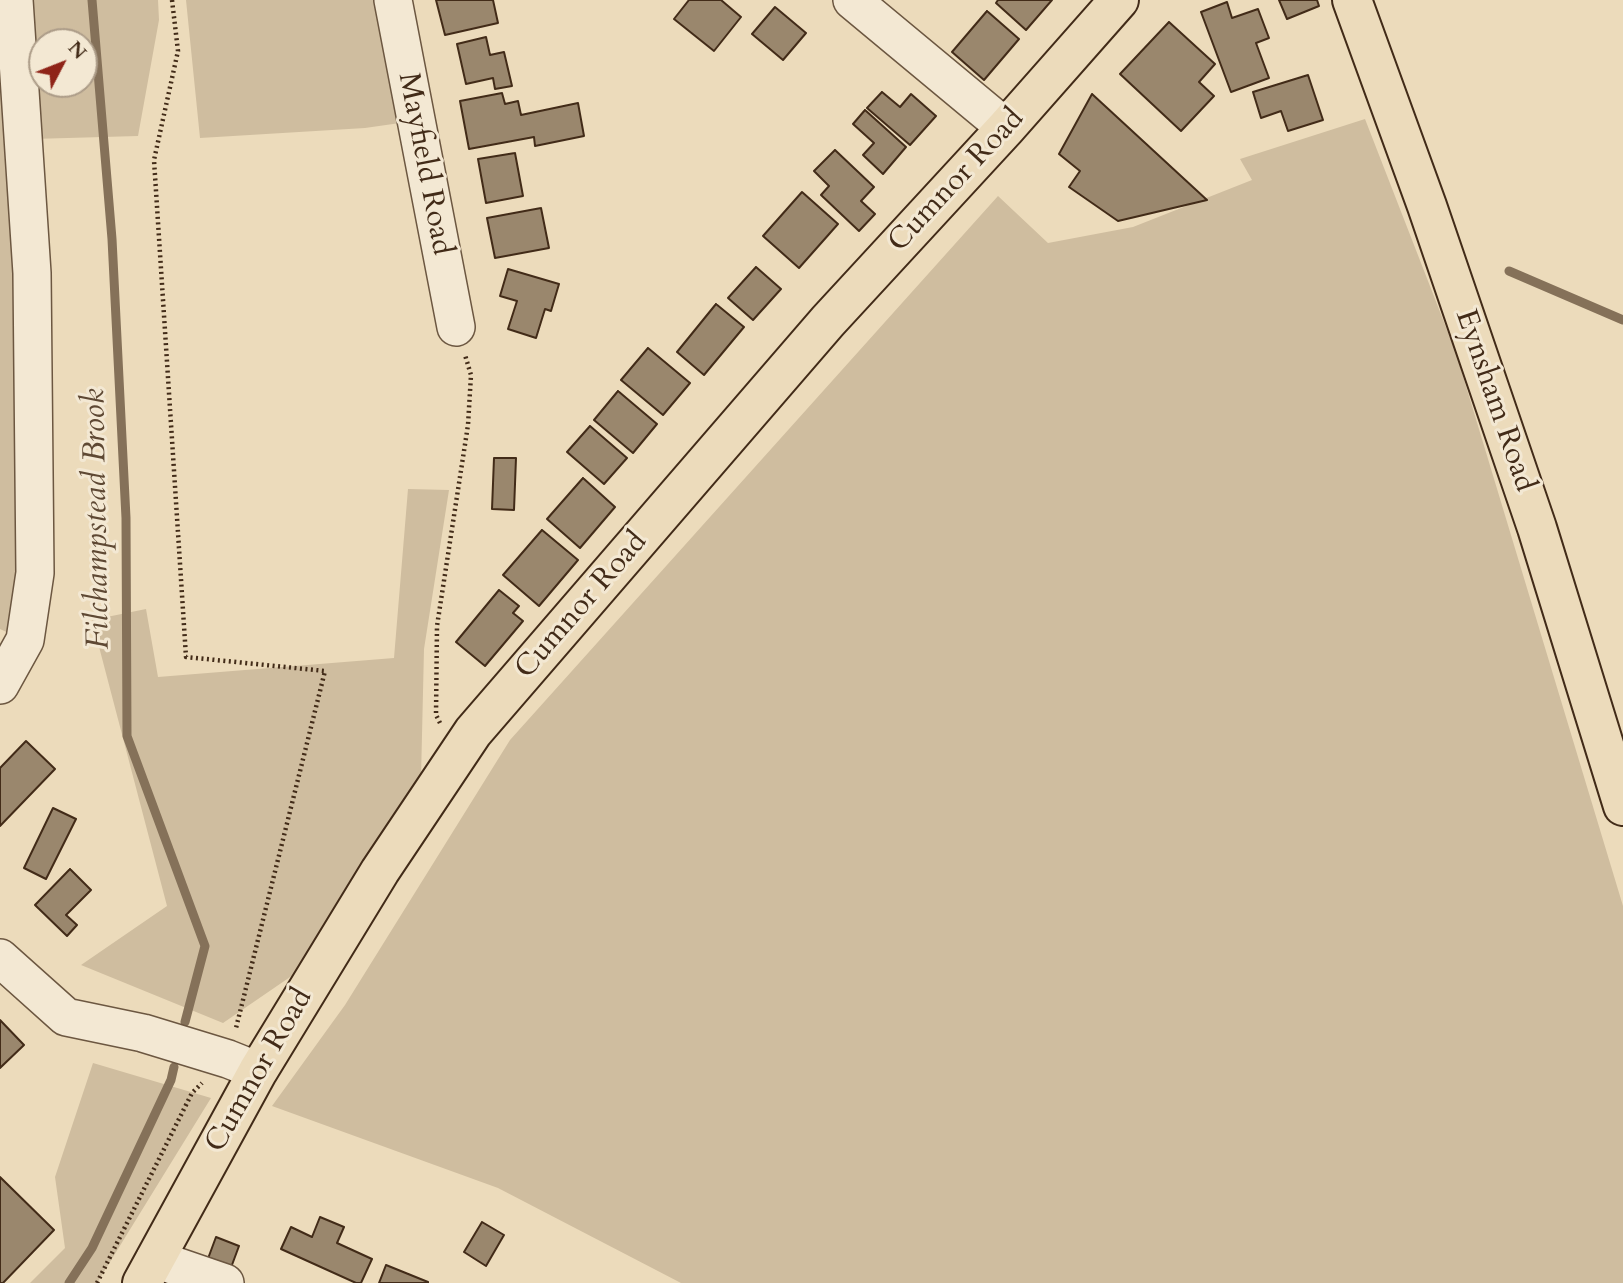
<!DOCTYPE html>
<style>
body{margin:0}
#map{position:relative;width:1623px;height:1283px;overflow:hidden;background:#ecdbbb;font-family:Cardo,serif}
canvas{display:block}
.north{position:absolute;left:28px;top:28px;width:70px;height:70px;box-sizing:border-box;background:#f3e8d3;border:2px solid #ac9c88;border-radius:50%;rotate:48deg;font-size:19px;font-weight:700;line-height:28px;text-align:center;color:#422b18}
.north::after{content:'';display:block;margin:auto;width:24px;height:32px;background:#8f2418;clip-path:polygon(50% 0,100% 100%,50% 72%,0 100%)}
</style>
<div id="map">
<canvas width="1623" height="1283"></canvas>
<div class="north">N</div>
</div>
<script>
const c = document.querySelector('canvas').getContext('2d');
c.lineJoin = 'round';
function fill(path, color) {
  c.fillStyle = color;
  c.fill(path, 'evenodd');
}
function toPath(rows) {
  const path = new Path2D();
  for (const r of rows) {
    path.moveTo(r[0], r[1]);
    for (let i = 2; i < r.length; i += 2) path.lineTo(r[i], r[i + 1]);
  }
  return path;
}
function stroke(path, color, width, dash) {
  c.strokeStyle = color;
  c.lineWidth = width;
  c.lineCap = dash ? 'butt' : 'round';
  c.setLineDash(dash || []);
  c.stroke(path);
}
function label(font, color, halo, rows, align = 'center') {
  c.font = font + ' Cardo,serif';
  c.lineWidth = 6;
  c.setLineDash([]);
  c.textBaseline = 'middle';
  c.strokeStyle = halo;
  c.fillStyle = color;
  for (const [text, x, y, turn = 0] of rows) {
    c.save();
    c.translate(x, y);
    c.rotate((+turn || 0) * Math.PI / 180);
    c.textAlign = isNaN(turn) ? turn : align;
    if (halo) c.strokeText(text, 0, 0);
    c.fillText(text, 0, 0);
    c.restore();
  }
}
fill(toPath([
 [0,0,33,543,13,635,0,629],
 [20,0,158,0,159,20,138,136,32,139],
 [42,42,84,42,84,84,42,84],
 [186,0,395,0,414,121,365,128,200,138],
 [1365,119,1456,353,1623,906,1623,1283,681,1283,498,1188,272,1106,345,1005,510,740,998,196,1048,243,1133,227,1252,180,1240,159],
 [408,489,449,490,424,649,421,778,293,975,223,1023,81,965,167,906,92,620,146,609,158,677,394,658],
 [93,1063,211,1098,97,1283,30,1283,65,1248,55,1177]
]), '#cfbd9f');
stroke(toPath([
 [92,0,112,239,126,518,127,736,205,946,185,1022],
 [1509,271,1623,320],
 [69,1283,92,1248,171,1080,174,1067]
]), '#857159', 9);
const building = toPath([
 [436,0,493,0,498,23,445,35,436,0],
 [689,0,721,0,741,17,714,51,674,19,689,0],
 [998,0,1052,0,1026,30,996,3,998,0],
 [1279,0,1317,0,1319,6,1287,19,1279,0],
 [1227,2,1232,18,1258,9,1269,38,1256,43,1269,78,1231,92,1201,12,1227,2],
 [775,7,806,33,783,60,752,34,775,7],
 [987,11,1019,39,984,80,952,52,987,11],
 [1169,22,1215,64,1199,82,1214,96,1181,131,1120,74,1169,22],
 [486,37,490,55,504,52,512,86,495,89,493,78,466,84,457,44,486,37],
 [1308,75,1323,120,1288,131,1281,111,1261,118,1253,92,1308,75],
 [882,92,900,107,911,94,936,116,910,145,867,108,882,92],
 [502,93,505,104,518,101,521,115,578,103,584,136,535,146,534,137,469,149,460,101,502,93],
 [1092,94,1207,200,1118,221,1069,187,1080,171,1059,154,1092,94],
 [865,110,906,147,883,174,863,155,874,143,853,124,865,110],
 [835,150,874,187,861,201,875,214,859,231,821,195,829,186,814,171,835,150],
 [515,153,523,196,486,203,478,159,515,153],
 [802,192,838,224,799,268,763,236,802,192],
 [541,208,549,248,495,258,487,218,541,208],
 [756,267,781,289,753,320,728,298,756,267],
 [508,269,559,284,551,311,545,309,536,338,508,329,517,301,500,296,508,269],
 [716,304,744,327,704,375,677,352,716,304],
 [648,348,690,383,663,415,621,380,648,348],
 [618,391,657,424,633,453,594,420,618,391],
 [590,426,627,458,604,484,567,452,590,426],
 [494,458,516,458,514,510,492,509,494,458],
 [583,478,615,507,580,548,547,519,583,478],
 [542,530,578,560,539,606,503,575,542,530],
 [499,590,519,606,513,613,523,621,485,666,456,642,499,590],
 [26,741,55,769,0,826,0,768,26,741],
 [53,808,76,819,46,879,24,868,53,808],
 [70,869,91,890,66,915,77,925,67,936,35,905,70,869],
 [0,1020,24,1045,0,1068,0,1020],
 [0,1177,54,1230,3,1283,0,1283,0,1177],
 [320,1217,344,1227,337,1243,372,1259,361,1283,356,1283,281,1249,291,1227,312,1237,320,1217],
 [482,1222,504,1235,486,1266,464,1252,482,1222],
 [216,1237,239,1246,229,1273,206,1264,216,1237],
 [386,1265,428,1282,428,1283,379,1283,386,1265]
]);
fill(building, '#9a876d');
stroke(building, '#422b18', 2);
const minor = toPath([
 [393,0,456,327],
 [852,0,1006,128],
 [0,685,25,640,35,573,32,273,14,0],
 [0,958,66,1017,143,1033,228,1059,258,1071],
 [155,1259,225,1283]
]);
const major = toPath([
 [1352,0,1427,206,1537,528,1623,806],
 [142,1283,258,1071,380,871,473,732,828,321,1006,128,1119,0]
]);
stroke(minor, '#6c5741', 40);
stroke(major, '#422b18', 42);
stroke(toPath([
 [172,0,178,51,154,160,186,657,325,671,236,1028],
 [440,723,436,715,437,626,468,425,471,375,465,355],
 [97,1283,192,1093,202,1083]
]), '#422b18', 4.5, [2, 3.5]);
stroke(minor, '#f3e8d3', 37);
stroke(major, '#ecdbbb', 38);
label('30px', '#422b18', '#f3e8d3', [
 ["Mayfield Road",424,164,79],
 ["Cumnor Road",957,181,-47],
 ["Eynsham Road",1494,401,71],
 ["Cumnor Road",582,606,-49],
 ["Cumnor Road",260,1071,-60]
]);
label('italic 32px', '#5e4833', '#f3e8d3', [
 ["Filchampstead Brook",98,519,-91]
]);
</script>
